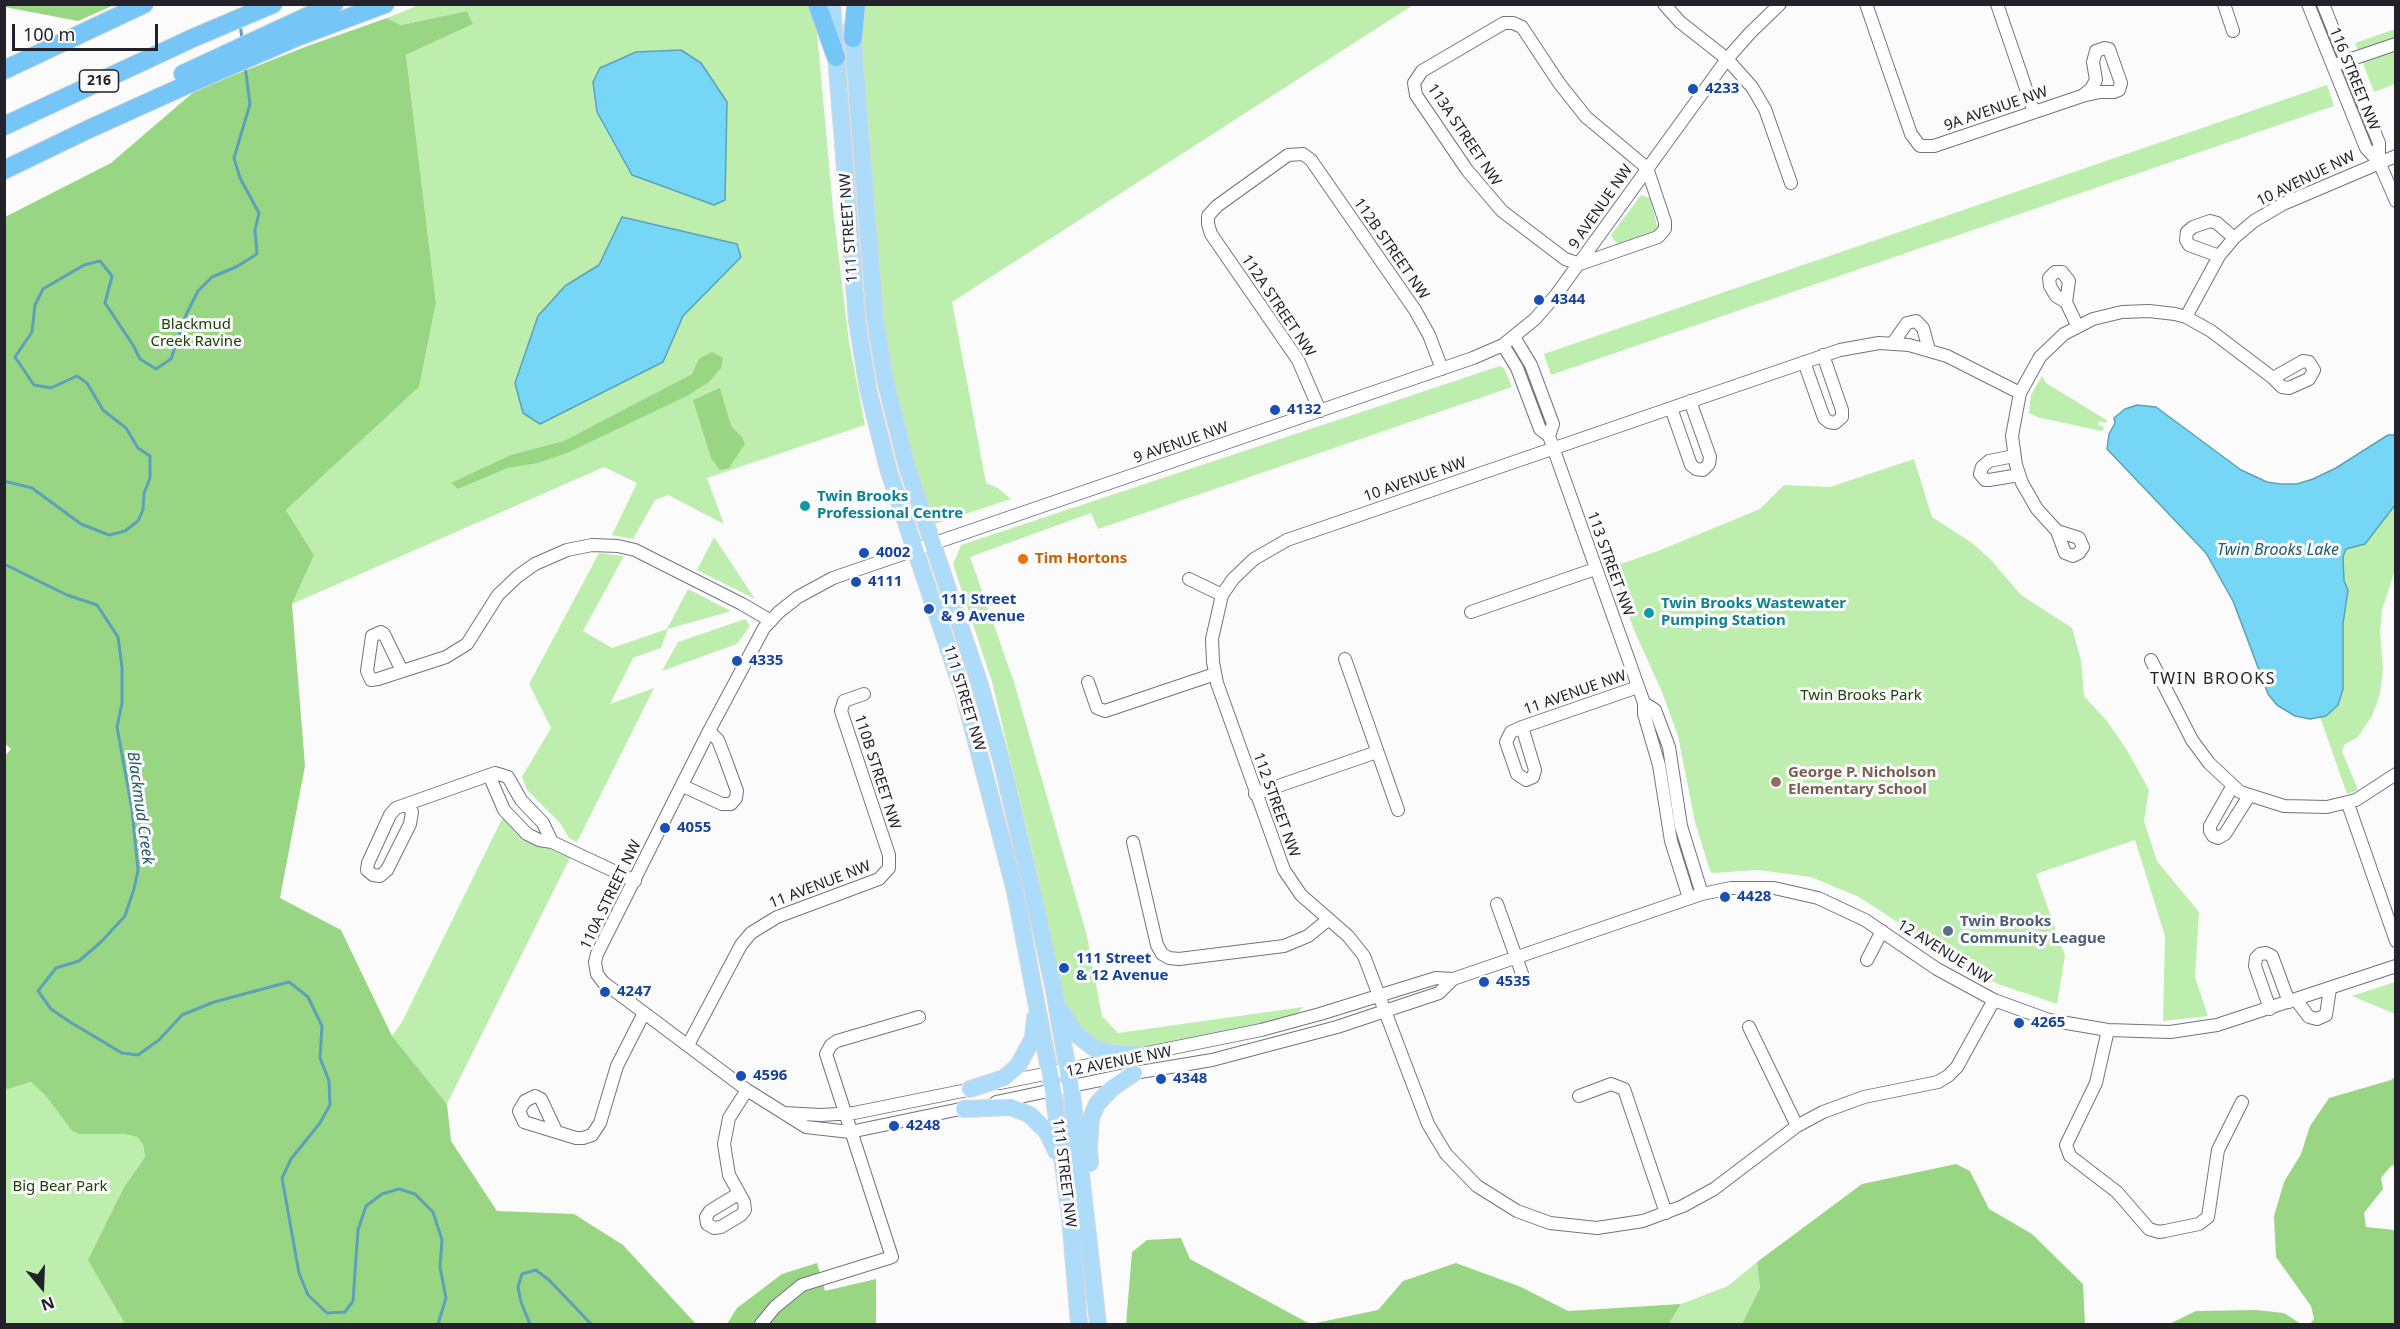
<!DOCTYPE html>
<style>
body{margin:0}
#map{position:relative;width:2400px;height:1329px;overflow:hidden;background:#fbfbfb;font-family:"Noto Sans",sans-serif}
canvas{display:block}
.frame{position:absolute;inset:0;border:6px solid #23222a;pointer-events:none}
.north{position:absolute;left:12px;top:1257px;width:60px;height:60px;-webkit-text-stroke:4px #fbfbfb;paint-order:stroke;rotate:161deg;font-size:16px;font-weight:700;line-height:24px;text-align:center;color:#23222a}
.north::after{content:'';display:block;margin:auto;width:21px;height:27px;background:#23222a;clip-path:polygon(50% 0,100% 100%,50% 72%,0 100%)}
.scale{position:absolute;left:12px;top:24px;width:146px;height:27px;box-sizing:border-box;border:3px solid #23222a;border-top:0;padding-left:8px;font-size:18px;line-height:21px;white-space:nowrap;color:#23222a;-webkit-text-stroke:4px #fbfbfb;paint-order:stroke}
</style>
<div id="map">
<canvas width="2400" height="1329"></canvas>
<div class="frame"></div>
<div class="north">N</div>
<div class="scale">100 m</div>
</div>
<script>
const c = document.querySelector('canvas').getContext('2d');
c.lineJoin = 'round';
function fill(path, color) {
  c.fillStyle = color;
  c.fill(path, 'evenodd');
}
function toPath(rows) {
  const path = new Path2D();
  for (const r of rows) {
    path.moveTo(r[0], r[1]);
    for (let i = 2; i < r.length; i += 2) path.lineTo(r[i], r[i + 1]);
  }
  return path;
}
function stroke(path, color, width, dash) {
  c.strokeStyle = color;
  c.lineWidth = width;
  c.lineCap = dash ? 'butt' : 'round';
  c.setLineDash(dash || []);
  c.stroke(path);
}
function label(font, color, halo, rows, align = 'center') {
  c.font = font + ' "Noto Sans",sans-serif';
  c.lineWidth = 6;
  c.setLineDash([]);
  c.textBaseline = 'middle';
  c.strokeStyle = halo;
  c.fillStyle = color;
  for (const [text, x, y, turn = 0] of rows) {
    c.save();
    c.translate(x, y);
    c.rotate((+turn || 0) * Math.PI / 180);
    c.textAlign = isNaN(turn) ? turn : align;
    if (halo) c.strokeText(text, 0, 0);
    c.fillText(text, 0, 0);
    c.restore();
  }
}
fill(toPath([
 [421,4,809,5,817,32,833,208,849,342,865,425,707,478,724,524,668,495,655,500,633,539,612,535,637,483,604,467,292,604,314,555,286,510,419,387,436,303,406,55,473,24,467,11,401,25,387,18],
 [862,5,1413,5,952,302,986,483,998,488,1011,499,932,525,898,405,881,320,869,128,860,39],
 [2395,29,2395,84,2374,92,2355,43],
 [2327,85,2334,106,1551,375,1544,354],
 [1641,195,1650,198,1659,233,1618,245,1611,235],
 [1500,366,1504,368,1512,387,1098,529,1091,513,970,557,1014,682,1087,936,1102,1016,1118,1033,1303,1007,1296,1016,1155,1046,1106,1048,1071,1020,1061,990,1039,880,992,682,953,564,961,545],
 [2042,376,2046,383,2108,421,2105,423,2099,421,2098,425,2103,426,2104,429,2101,431,2037,417,2029,413,2031,395],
 [1914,459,1932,517,1972,543,1991,560,2021,595,2072,628,2081,660,2084,696,2107,721,2127,750,2149,790,2144,821,2157,861,2199,912,2195,977,2208,1016,2163,1021,2165,936,2135,840,2036,874,2065,956,2057,1004,1998,984,1968,968,1859,897,1811,877,1758,870,1713,873,1710,871,1695,822,1678,736,1662,692,1634,630,1612,567,1658,551,1760,509,1784,485,1830,487],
 [2395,505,2395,570,2382,610,2380,632,2383,669,2380,694,2372,716,2357,738,2345,744,2342,751,2358,790,2347,794,2320,717,2326,716,2342,655,2343,624,2348,591,2344,582,2343,557,2346,549,2365,544],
 [714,537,755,599,697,570],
 [599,553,624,556,583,631,612,648,667,629,688,589,731,611,668,629,661,648,633,658,610,704,654,688,577,842,569,838,560,823,527,790,522,777,551,728,529,684],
 [745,619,750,626,737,644,662,671,678,642],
 [503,817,534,842,570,858,447,1104,392,1036,402,1022],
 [2395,982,2395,1014,2352,996],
 [31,1082,45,1095,72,1131,124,1134,137,1137,143,1144,145,1157,124,1187,89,1260,125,1324,5,1324,5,1090],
 [1757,1262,1760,1288,1742,1324,1669,1324,1681,1304,1728,1286]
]), '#beeeae');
fill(toPath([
 [4,5,5,4,114,5,78,21,5,7],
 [467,11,473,24,406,55,436,303,419,387,286,510,314,555,292,604,305,766,280,898,341,930,392,1036,447,1104,451,1141,497,1211,574,1214,623,1245,696,1324,125,1324,88,1260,124,1187,145,1157,143,1144,137,1137,124,1134,79,1134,72,1131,45,1095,31,1082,5,1090,4,757,11,749,4,743,5,217,111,163,196,90,305,47,387,18,401,25],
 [712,352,723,358,721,368,709,382,687,396,567,453,538,463,507,468,458,489,451,483,511,455,564,441,692,374,699,359],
 [720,388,731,426,742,437,745,444,729,468,720,470,711,458,693,400],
 [2395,1077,2395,1165,2391,1166,2381,1178,2383,1189,2364,1213,2366,1227,2395,1230,2395,1324,2310,1324,2314,1319,2311,1306,2276,1257,2274,1216,2284,1182,2301,1154,2310,1126,2329,1098,2391,1080],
 [1956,1164,1970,1171,1989,1209,2032,1234,2083,1284,2085,1324,1742,1324,1760,1288,1757,1262,1862,1184],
 [1181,1238,1190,1259,1310,1324,1126,1324,1132,1252,1147,1240],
 [817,1263,825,1291,876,1279,876,1324,727,1324,737,1308,782,1274],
 [1456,1263,1521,1287,1568,1311,1681,1304,1669,1324,1311,1324,1378,1310,1403,1281],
 [2256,1310,2284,1313,2301,1324,2169,1324,2196,1311]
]), '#99d684');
const water = toPath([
 [681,50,701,63,727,102,725,200,714,205,632,175,597,112,593,82,600,68,636,52,681,50],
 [622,217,737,244,741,257,683,316,663,362,540,424,523,413,515,383,538,316,565,286,599,265,622,217],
 [2137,405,2156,407,2241,470,2267,482,2280,484,2297,484,2313,479,2336,468,2388,435,2395,435,2395,505,2365,544,2346,549,2343,557,2344,581,2348,590,2343,624,2343,689,2338,705,2326,716,2310,719,2295,716,2277,705,2268,694,2233,601,2206,553,2107,449,2109,434,2115,423,2114,418,2125,409,2137,405]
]);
fill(water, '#75d7f5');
stroke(water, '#5ca1b8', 1.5);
stroke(toPath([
 [240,24,242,38],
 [4,481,32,488,81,524,109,535,125,531,138,521,143,510,144,493,150,478,150,456,138,448,126,428,103,410,87,383,77,376,51,388,34,385,15,357,32,332,35,305,43,289,84,265,100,261,112,276,105,303,133,345,140,359,156,369,171,359,186,315,198,291,212,277,236,267,257,254,255,230,259,213,240,178,234,158,250,104,245,66],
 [4,564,67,595,97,605,118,637,122,667,122,703,117,727,132,810,138,870,134,889,125,916,101,942,79,961,56,968,38,991,51,1009,70,1022,122,1053,138,1055,159,1040,182,1015,214,1002,289,982,308,997,322,1026,320,1058,329,1081,330,1105,320,1123,291,1159,282,1178,299,1273,308,1295,327,1313,345,1312,353,1301,358,1230,366,1206,382,1194,399,1189,415,1194,433,1212,442,1240,440,1267,446,1298,438,1324],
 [530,1324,521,1302,518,1287,522,1274,536,1270,550,1281,591,1324]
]), '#5ca1b8', 3);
const minor = toPath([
 [1664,4,1680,22,1727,59,1752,87,1765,109,1791,183],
 [1866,4,1911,134,1920,146,1934,146,2082,96,2100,92,2114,92,2119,90,2121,83,2109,49,2105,48,2096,51,2093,62,2096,80,2091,89,2082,96],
 [1997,4,2034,112],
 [2224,4,2233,31],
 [2308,4,2366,148,2379,162,2396,201],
 [2323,4,2379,143,2379,162],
 [1504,23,1513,23,1522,27,1559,83,1586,117,1647,168,1665,222,1665,229,1658,237,1580,264,1565,259,1502,211,1467,170,1416,95,1414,83,1422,71,1504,23],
 [2340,63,2396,44],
 [2219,256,2189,245,2186,240,2187,232,2193,227,2210,221,2217,223,2234,238],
 [2055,272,2062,272,2069,281,2066,302,2056,296,2050,286,2049,278,2055,272],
 [2066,302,2077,325],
 [2186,317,2219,256,2234,238,2254,221,2283,204,2396,156],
 [1514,337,1531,365,1553,424,1549,436],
 [1893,343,1907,323,1916,321,1923,328,1929,350],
 [1503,345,1517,368,1540,429,1549,436,1644,703,1644,714,1659,765,1671,841,1689,898],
 [1804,362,1824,418,1829,422,1835,423,1842,417,1842,410,1823,355],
 [1671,408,1691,465,1696,469,1703,470,1709,464,1710,457,1690,401],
 [1320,411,1298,360,1211,234,1208,224,1208,216,1217,206,1288,155,1303,154,1311,160,1415,310,1429,335,1442,369],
 [2014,456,1989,461,1982,467,1980,474,1985,480,1989,480,2019,475],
 [2057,531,2037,509,2022,483,2016,465,2012,436,2020,393,2040,357,2064,334,2093,319,2122,312,2149,311,2175,314,2186,317,2211,331,2273,378,2303,361,2309,362,2314,370,2309,379,2289,388,2282,387,2273,378],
 [2057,531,2079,538,2083,547,2079,553,2073,556,2065,553,2057,531],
 [1189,579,1222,595],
 [1471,612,1595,569],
 [1345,659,1398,810],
 [2151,660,2192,740,2209,763,2240,792,2284,806,2327,807,2356,800,2396,774],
 [402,671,384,634,381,632,372,636,367,671,371,680,378,679,446,657,467,644,498,595,518,576,535,564,567,550,592,545,618,546,635,550,742,604,771,621],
 [1088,682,1097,708,1105,711,1215,674],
 [1644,703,1655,710,1669,747,1681,826,1702,894],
 [1522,727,1535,770,1533,777,1526,780,1517,774,1506,742,1511,732,1522,727,1638,687],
 [489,775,504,810,527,834,539,840,552,842,635,881],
 [683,786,722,804,731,804,736,798,737,791,725,758,718,740,709,731],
 [2232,787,2210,826,2210,831,2213,836,2218,838,2225,834,2249,796],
 [1255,794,1377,752],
 [2348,804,2396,941],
 [405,806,410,808,412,812,410,824,387,870,380,876,373,875,367,870,368,863,390,815,396,808,495,773,508,777,521,800,543,823,552,842],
 [1133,842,1157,945,1162,954,1169,958,1179,959,1284,946,1308,936,1329,919],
 [1497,904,1525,982],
 [1867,960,1882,931],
 [1994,1000,1957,1067,1948,1076,1938,1082,1864,1097,1823,1112,1797,1126,1714,1189,1683,1206,1643,1221,1597,1228,1550,1223,1517,1211,1477,1186,1446,1154,1428,1124,1364,956,1348,936,1301,895,1284,870,1217,683,1213,662,1212,639,1222,595,1233,579,1254,559,1287,540,1840,350,1879,343,1909,345,1947,356,2020,393],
 [2296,1000,2309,1017,2317,1019,2326,1015,2330,989],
 [2270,1009,2255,966,2256,958,2260,954,2266,953,2272,956,2289,1002],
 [1749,1027,1797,1126],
 [2108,1030,2096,1083,2066,1145,2070,1156,2117,1192,2149,1229,2159,1232,2165,1231,2199,1224,2208,1217,2218,1150,2242,1102],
 [688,1045,741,945,751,933,777,917,879,879,889,868,889,855,841,711,844,701,864,694],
 [1000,1083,1261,1030,1320,1014,1436,978,1453,979],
 [1579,1096,1611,1084,1624,1089,1666,1213],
 [996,1102,1134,1073,1212,1060,1337,1027,1439,993,1453,979,1702,894,1731,888,1774,888,1818,898,1865,920,1937,969,1994,1000,2049,1020,2108,1030,2170,1032,2217,1025,2396,966],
 [970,1107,850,1132,806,1127,747,1090,603,982,597,974,595,962,597,954,709,731,764,628,779,612,798,597,833,578,1473,358,1503,345,1535,319,1556,295,1727,59,1750,33,1780,4],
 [784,1113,821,1115,854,1113,977,1088],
 [556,1131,541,1099,535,1096,525,1101,519,1111,524,1122,576,1138,583,1138,592,1135,600,1123,617,1066,644,1013],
 [738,1194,710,1211,706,1217,707,1224,714,1228,721,1227,741,1215,745,1210,744,1202,729,1175,724,1144,729,1118,747,1090],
 [761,1324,775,1307,802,1285,892,1257,826,1054,831,1045,837,1041,919,1017]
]);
const major = toPath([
 [832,4,857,321,868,389,889,472,964,695,1015,891,1053,1090,1070,1216,1079,1324],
 [852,26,875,318,885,379,907,467,980,685,1001,759,1032,889,1054,990,1072,1095,1098,1324],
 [1062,1011,1075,1033,1094,1048,1111,1053,1141,1055],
 [970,1089,1004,1078,1018,1066,1033,1038,1035,1018],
 [964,1109,1011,1107,1030,1115,1047,1132,1056,1151],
 [1090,1163,1089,1148,1091,1118,1097,1104,1112,1088,1134,1073]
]);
const highway = toPath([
 [817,4,836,57],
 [853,38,856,4],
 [4,70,144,4],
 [183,74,334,4],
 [4,126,193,38,273,4],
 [4,170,89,129,193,82,297,37,385,4]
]);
stroke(minor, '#737185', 14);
stroke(major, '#d7d7d9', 18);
stroke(highway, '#d7d7d9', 20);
stroke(minor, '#fff', 12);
stroke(major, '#addcfa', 16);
stroke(highway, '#76c5f7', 18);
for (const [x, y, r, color] of [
 [1693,89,6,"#1a4fb4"],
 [1539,300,6,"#1a4fb4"],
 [1275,410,6,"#1a4fb4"],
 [805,506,6,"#0f9aa8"],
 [864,553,6,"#1a4fb4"],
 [1023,559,6,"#e8710a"],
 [856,582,6,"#1a4fb4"],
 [929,609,6,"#1a4fb4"],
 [1649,613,6,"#0f9aa8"],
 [737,661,6,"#1a4fb4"],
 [1776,782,6,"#8d6e63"],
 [665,828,6,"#1a4fb4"],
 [1725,897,6,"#1a4fb4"],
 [1948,931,6,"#5c6f8a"],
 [1064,968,6,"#1a4fb4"],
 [1484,982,6,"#1a4fb4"],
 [605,992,6,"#1a4fb4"],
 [2019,1023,6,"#1a4fb4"],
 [741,1076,6,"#1a4fb4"],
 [1161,1079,6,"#1a4fb4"],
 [894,1126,6,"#1a4fb4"]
]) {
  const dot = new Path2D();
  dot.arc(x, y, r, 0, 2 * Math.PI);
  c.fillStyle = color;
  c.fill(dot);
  stroke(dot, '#fbfbfb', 2);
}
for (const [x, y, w] of [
 [99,81,39]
]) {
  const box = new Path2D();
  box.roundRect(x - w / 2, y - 11, w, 22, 4.5);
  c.fillStyle = '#fbfbfb';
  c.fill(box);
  stroke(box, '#23222a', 1.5);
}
label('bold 14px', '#23222a', null, [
 ["216",99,81]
]);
label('15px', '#23222a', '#fbfbfb', [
 ["116 STREET NW",2354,79,68],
 ["9A AVENUE NW",1996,109,-19],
 ["113A STREET NW",1464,135,56],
 ["10 AVENUE NW",2306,179,-26],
 ["9 AVENUE NW",1601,207,-55],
 ["111 STREET NW",849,228,-94],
 ["112B STREET NW",1391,249,55],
 ["112A STREET NW",1278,306,56],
 ["9 AVENUE NW",1181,443,-19],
 ["10 AVENUE NW",1415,480,-19],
 ["113 STREET NW",1610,564,70],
 ["11 AVENUE NW",1575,693,-19],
 ["111 STREET NW",964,698,73],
 ["110B STREET NW",877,772,72],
 ["112 STREET NW",1276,805,70],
 ["11 AVENUE NW",820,885,-21],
 ["110A STREET NW",611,895,-64],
 ["12 AVENUE NW",1944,952,32],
 ["12 AVENUE NW",1119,1062,-11],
 ["111 STREET NW",1064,1173,83]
]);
label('bold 15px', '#164399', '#fbfbfb', [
 ["4233",1705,89],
 ["4344",1551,300],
 ["4132",1287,410],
 ["4002",876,553],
 ["4111",868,582],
 ["111 Street",941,600],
 ["& 9 Avenue",941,617],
 ["4335",749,661],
 ["4055",677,828],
 ["4428",1737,897],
 ["111 Street",1076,959],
 ["& 12 Avenue",1076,976],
 ["4535",1496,982],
 ["4247",617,992],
 ["4265",2031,1023],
 ["4596",753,1076],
 ["4348",1173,1079],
 ["4248",906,1126]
], 'left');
label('15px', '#1b4109', '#fbfbfb', [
 ["Blackmud",196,325],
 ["Creek Ravine",196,342],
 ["Twin Brooks Park",1861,696],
 ["Big Bear Park",60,1187]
]);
label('bold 15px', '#0d838f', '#fbfbfb', [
 ["Twin Brooks",817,497],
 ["Professional Centre",817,514],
 ["Twin Brooks Wastewater",1661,604],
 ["Pumping Station",1661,621]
], 'left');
label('bold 15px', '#c56008', '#fbfbfb', [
 ["Tim Hortons",1035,559]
], 'left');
label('bold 15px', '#785e54', '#fbfbfb', [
 ["George P. Nicholson",1788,773],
 ["Elementary School",1788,790]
], 'left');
label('bold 15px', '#4e5e75', '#fbfbfb', [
 ["Twin Brooks",1960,922],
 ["Community League",1960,939]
], 'left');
label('italic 16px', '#245b6b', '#fbfbfb', [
 ["Twin Brooks Lake",2278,550],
 ["Blackmud Creek",140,808,82]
]);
c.letterSpacing = '1.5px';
label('16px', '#23222a', '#fbfbfb', [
 ["TWIN BROOKS",2213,679]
]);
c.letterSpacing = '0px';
</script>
